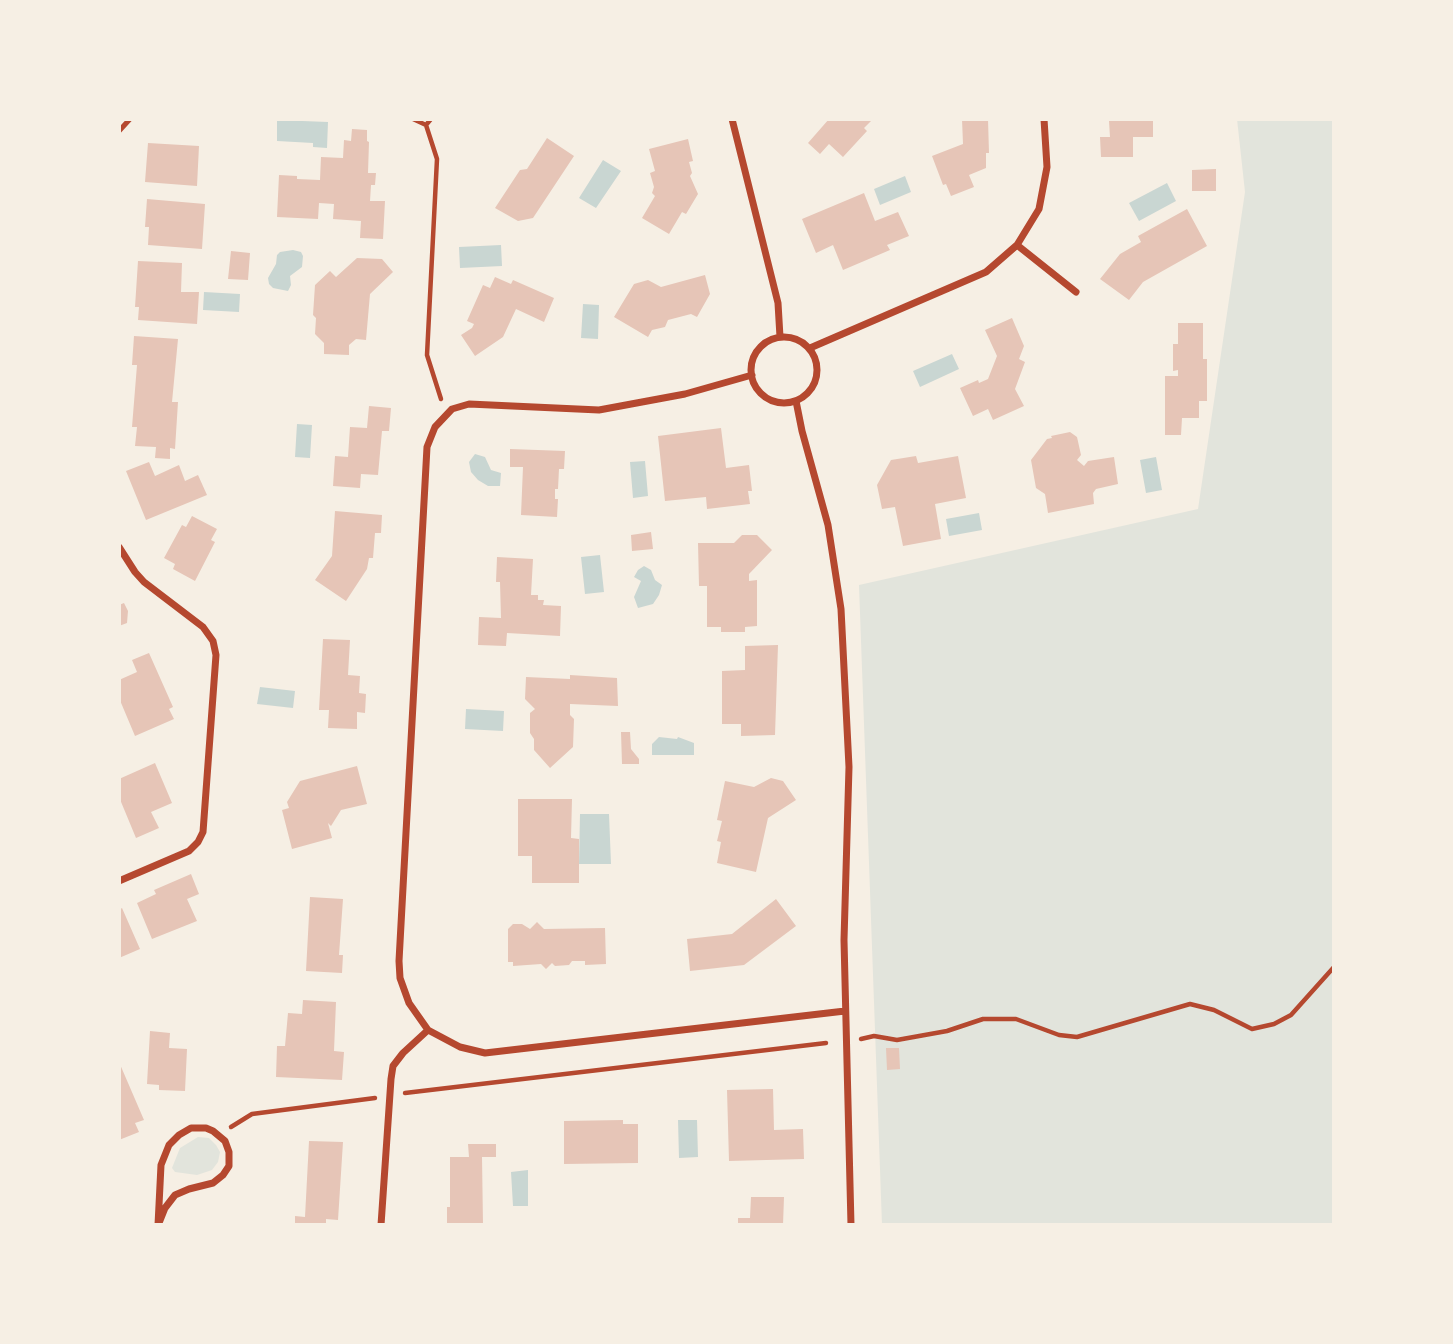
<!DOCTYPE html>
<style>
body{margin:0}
#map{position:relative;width:1453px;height:1344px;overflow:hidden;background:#f6efe4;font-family:Spectral,serif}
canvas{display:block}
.frame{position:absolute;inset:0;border:121px solid #f6efe4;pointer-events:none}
</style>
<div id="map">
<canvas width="1453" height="1344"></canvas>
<div class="frame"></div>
</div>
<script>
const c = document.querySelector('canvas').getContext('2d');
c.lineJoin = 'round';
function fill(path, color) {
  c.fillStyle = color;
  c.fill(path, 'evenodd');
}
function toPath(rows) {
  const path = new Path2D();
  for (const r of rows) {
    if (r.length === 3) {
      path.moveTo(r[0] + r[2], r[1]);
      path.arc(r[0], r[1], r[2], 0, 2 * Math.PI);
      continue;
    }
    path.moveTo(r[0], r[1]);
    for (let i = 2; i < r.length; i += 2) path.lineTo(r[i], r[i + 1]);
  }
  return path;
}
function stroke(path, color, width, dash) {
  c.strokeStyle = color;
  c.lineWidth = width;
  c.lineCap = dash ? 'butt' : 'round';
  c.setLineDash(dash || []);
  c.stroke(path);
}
fill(toPath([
 [1237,119,1334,119,1334,1225,882,1225,859,585,1198,509,1245,192],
 [198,1137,209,1138,216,1145,220,1152,218,1162,212,1170,197,1175,175,1172,172,1168,180,1148]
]), '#e2e4dc');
fill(toPath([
 [277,120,328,122,327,148,313,147,313,143,277,141],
 [603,160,621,171,596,208,579,198],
 [905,176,911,192,880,205,874,189],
 [1167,183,1176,201,1139,221,1129,203],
 [501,245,502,266,460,268,459,247],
 [293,250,301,252,303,256,302,267,290,276,291,285,288,291,273,288,269,284,268,278,276,264,277,255,280,252],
 [204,292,240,294,239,312,203,310],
 [583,304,599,305,598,339,581,338],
 [952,354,959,369,920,387,913,371],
 [297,424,312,425,310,458,295,457],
 [475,454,485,457,491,470,501,473,500,486,488,486,478,480,471,472,469,462],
 [1156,457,1162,490,1146,493,1140,460],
 [645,461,648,496,633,498,630,462],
 [979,513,982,530,949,536,946,519],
 [600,555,604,592,585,594,581,557],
 [644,566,651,570,655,580,662,585,659,595,653,604,638,608,634,597,641,581,634,577,638,570],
 [260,687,295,691,293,708,257,704],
 [466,709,504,711,503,731,465,729],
 [659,737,677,739,678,737,694,743,694,755,652,755,652,744],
 [580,814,609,814,611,864,579,864],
 [678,1120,697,1120,698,1157,679,1158],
 [528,1170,528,1206,513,1206,511,1172]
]), '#c9d6d2');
fill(toPath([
 [829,119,873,119,864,128,867,131,843,157,829,144,820,154,808,143],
 [962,119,988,119,989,153,986,153,986,168,969,175,974,187,951,196,946,184,943,185,932,156,963,144],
 [1119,119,1153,119,1153,137,1133,137,1133,157,1101,157,1100,137,1110,137,1109,121],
 [352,129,367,130,367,141,369,142,368,173,376,173,375,185,371,185,370,201,385,201,383,239,360,238,361,221,333,219,334,204,319,203,318,219,277,217,279,175,297,176,297,179,320,180,321,157,343,158,344,140,351,141],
 [547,138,574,156,533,218,518,221,495,208,520,170,527,169],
 [688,139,693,161,689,162,692,173,690,176,698,194,686,214,682,212,669,234,642,218,655,196,652,193,654,187,650,173,655,171,649,149],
 [148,143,199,146,197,186,145,182],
 [1216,169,1216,191,1192,191,1192,170],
 [864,193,875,221,898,212,909,236,887,245,890,250,843,270,833,245,816,253,802,219],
 [147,199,205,204,202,249,148,245,149,227,145,227],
 [1187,209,1207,246,1143,282,1129,300,1100,279,1120,254,1141,242,1138,236],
 [231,251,250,253,248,280,228,279],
 [357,258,382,259,393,272,370,294,366,340,356,339,349,345,349,355,324,354,324,343,315,334,316,318,313,315,315,285,330,271,336,277],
 [138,261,182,263,181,292,199,292,197,324,138,320,139,307,135,307],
 [705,275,710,294,697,317,691,314,668,320,665,327,652,330,648,337,614,317,634,284,648,280,661,287],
 [495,277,511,284,513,280,554,298,544,322,516,309,503,337,475,356,461,335,472,328,474,324,467,321,483,285,490,288],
 [1012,318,1024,346,1019,359,1025,362,1015,389,1024,406,993,420,988,409,973,416,960,388,978,380,979,383,988,379,997,356,985,330],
 [1178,323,1203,323,1203,359,1207,359,1207,401,1199,401,1199,418,1182,418,1181,435,1165,435,1165,376,1178,376,1178,370,1173,371,1173,344,1178,344],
 [134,336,178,339,172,402,178,402,175,449,170,448,170,459,155,458,156,447,135,446,137,427,132,427,137,365,132,365],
 [369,406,391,408,389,431,382,431,378,475,361,474,360,488,333,486,335,456,348,457,350,427,367,428],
 [721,428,726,468,749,465,752,491,748,491,750,504,707,509,706,497,665,501,658,436],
 [1070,432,1077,437,1081,455,1077,460,1084,466,1088,461,1114,457,1118,484,1096,489,1093,493,1094,504,1048,513,1045,494,1036,488,1031,460,1047,439,1052,438,1051,436],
 [510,449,565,451,564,469,559,469,558,489,555,489,555,499,558,499,557,517,521,515,523,467,510,467],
 [916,456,918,463,958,456,966,498,935,504,941,539,903,546,895,507,882,509,877,485,891,460],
 [149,462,155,476,179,465,185,481,198,475,207,495,146,520,126,471],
 [335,511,382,515,381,533,375,533,373,558,369,558,367,569,346,601,315,580,332,556],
 [192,516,217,529,211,540,215,542,195,581,173,569,175,564,164,558,182,525,186,527],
 [651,532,653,549,632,551,631,535],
 [742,535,757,535,772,550,749,574,749,581,757,580,757,626,745,627,745,632,721,632,721,627,707,627,707,586,699,586,698,543,734,543],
 [497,557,533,559,531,595,538,595,538,600,544,600,543,605,561,606,560,636,507,633,506,646,478,645,479,617,501,618,500,582,496,582],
 [124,603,128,611,127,623,119,626,119,605],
 [323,639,350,640,348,675,360,676,359,693,366,694,365,713,357,712,357,729,328,728,329,710,319,710],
 [778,645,775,735,741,736,741,724,722,724,722,671,745,670,745,646],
 [149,653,173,707,169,709,174,719,135,736,119,698,119,680,137,672,132,660],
 [570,675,617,678,618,706,570,704,570,715,574,719,573,747,550,768,534,750,534,739,530,733,530,713,535,709,525,699,526,677,570,679],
 [621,732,630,732,631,749,639,759,639,764,622,764],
 [155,763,172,803,151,812,159,828,136,838,119,797,119,779],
 [357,766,367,804,341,810,331,826,328,823,332,838,292,849,282,810,289,808,287,802,300,781],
 [771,778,783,781,796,800,768,818,756,872,717,863,721,842,717,841,722,821,717,820,725,781,754,787],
 [518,799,572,799,571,838,579,839,579,883,532,883,532,856,518,856],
 [191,874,199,894,187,899,197,921,152,939,137,903,156,894,154,890],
 [310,897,343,899,339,955,343,955,342,973,306,971],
 [776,899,796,926,744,965,690,971,687,939,732,934],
 [122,908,140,949,119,958,119,910],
 [537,922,544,929,605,928,606,964,585,965,585,961,572,961,569,965,555,966,552,963,546,969,541,964,513,966,513,962,508,962,508,929,513,924,522,924,530,929],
 [303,1000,336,1002,334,1051,344,1052,342,1080,276,1077,277,1046,285,1046,288,1013,302,1014],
 [150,1031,170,1033,169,1048,187,1049,185,1091,159,1090,159,1085,147,1084],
 [886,1048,899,1048,900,1069,887,1070],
 [119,1062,144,1120,135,1123,139,1132,119,1140],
 [773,1089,774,1130,803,1129,804,1159,729,1161,727,1090],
 [623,1120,623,1124,638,1124,638,1163,564,1164,564,1121],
 [309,1141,343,1142,338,1220,326,1219,326,1225,295,1225,295,1216,305,1217],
 [468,1144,496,1144,496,1157,482,1157,483,1225,447,1225,447,1207,450,1207,450,1157,469,1157],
 [751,1197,784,1197,783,1225,738,1225,738,1218,750,1218]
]), '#e6c5b7');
stroke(toPath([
 [413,119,426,125,437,159,427,355,441,399],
 [426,125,431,119],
 [861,1039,874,1036,897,1040,947,1031,983,1019,1016,1019,1059,1035,1077,1037,1190,1004,1214,1010,1252,1029,1274,1024,1291,1015,1334,967],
 [405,1093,826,1043],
 [231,1127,252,1114,375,1098]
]), '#b5482f', 4.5);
stroke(toPath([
 [119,131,130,119]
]), '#b5482f', 5);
stroke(toPath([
 [732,119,778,303,780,337],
 [1017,245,1076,292],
 [784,370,33],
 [810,348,986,272,1017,245,1039,209,1047,167,1044,119],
 [752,375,685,394,599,410,469,404,452,409,435,427,427,447,399,961,400,978,409,1003,428,1030,460,1047,485,1053,845,1011],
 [796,401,802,431,828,525,841,609,849,767,844,940,851,1225],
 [119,547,135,572,144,582,203,627,213,641,216,655,203,832,198,842,189,851,119,881],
 [158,1225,161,1165,169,1145,179,1135,191,1128,206,1128,213,1131,225,1141,229,1152,229,1166,223,1175,213,1183,189,1189,175,1195,165,1208,159,1223],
 [381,1225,391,1079,393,1066,403,1053,428,1030]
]), '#b5482f', 7);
</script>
